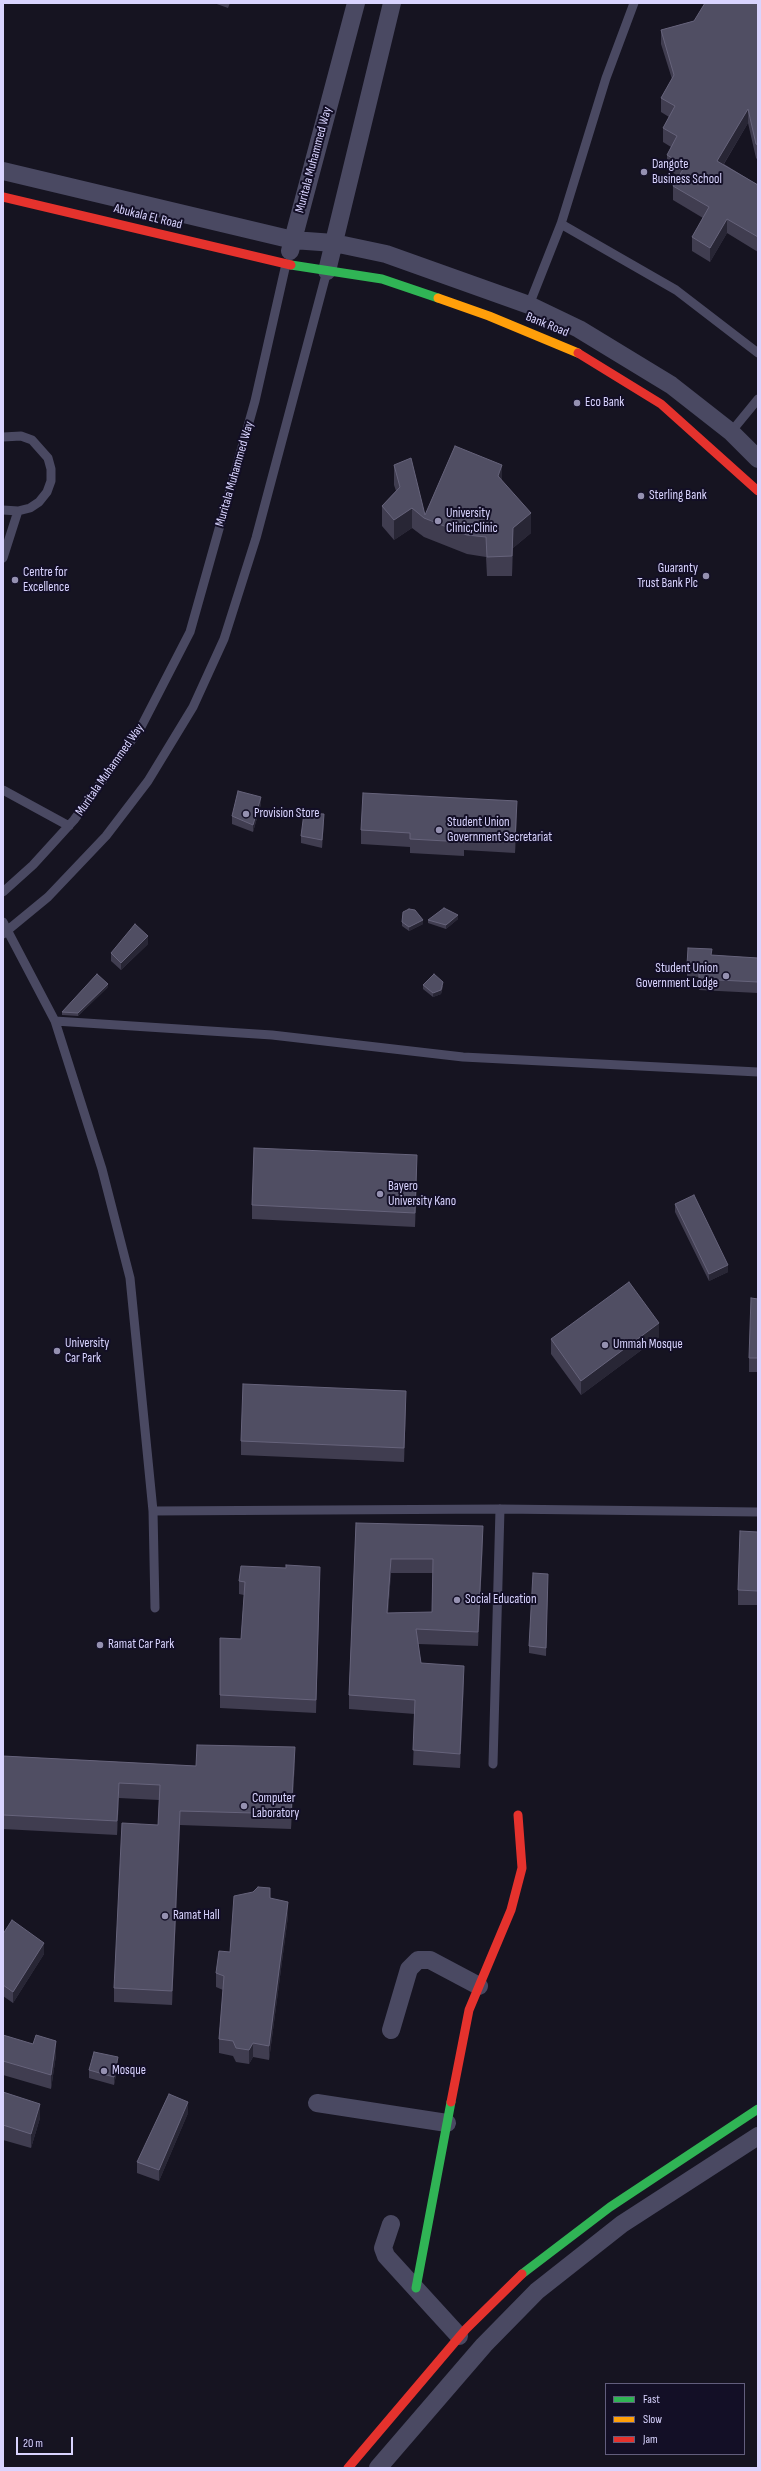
<!DOCTYPE html>
<style>
body{margin:0}
#map{position:relative;width:761px;height:2471px;overflow:hidden;background:#161421;font-family:"Sofia Sans Condensed",sans-serif}
canvas{display:block}
.frame{position:absolute;inset:0;border:4px solid #d9d4ff;pointer-events:none}
.legend{position:absolute;left:605px;top:2383px;width:140px;height:72px;box-sizing:border-box;background:#130f26;border:1px solid #625e7d;margin:0;padding:5px 7px;list-style:none;font-size:12px;color:#d9d4ff}
.legend li{display:flex;align-items:center;gap:8px;height:20px}
.legend b{width:20px;border:1px solid #625e7d}
.scale{position:absolute;left:16px;top:2437px;width:57px;height:18px;box-sizing:border-box;border:2px solid #d9d4ff;border-top:0;padding-left:5px;font-size:12px;line-height:14px;white-space:nowrap;color:#d9d4ff;-webkit-text-stroke:3px #130f26;paint-order:stroke}
</style>
<div id="map">
<canvas width="761" height="2471"></canvas>
<div class="frame"></div>
<ul class="legend">
<li><b style="height:5px;background:#30b455"></b>Fast</li>
<li><b style="height:5px;background:#ff9f0a"></b>Slow</li>
<li><b style="height:5px;background:#e5322d"></b>Jam</li>
</ul>
<div class="scale">20 m</div>
</div>
<script>
const c = document.querySelector('canvas').getContext('2d');
c.lineJoin = 'round';
function toPath(rows) {
  const path = new Path2D();
  for (const r of rows) {
    path.moveTo(r[0], r[1]);
    for (let i = 2; i < r.length; i += 2) path.lineTo(r[i], r[i + 1]);
  }
  return path;
}
function stroke(path, color, width, dash) {
  c.strokeStyle = color;
  c.lineWidth = width;
  c.lineCap = dash ? 'butt' : 'round';
  c.setLineDash(dash || []);
  c.stroke(path);
}
function fill(path, color) {
  c.fillStyle = color;
  c.fill(path, 'evenodd');
}
function label(font, color, halo, rows, align = 'center') {
  c.font = font + ' "Sofia Sans Condensed",sans-serif';
  c.lineWidth = 4;
  c.setLineDash([]);
  c.textBaseline = 'middle';
  c.strokeStyle = halo;
  c.fillStyle = color;
  for (const [text, x, y, turn = 0] of rows) {
    c.save();
    c.translate(x, y);
    c.rotate((+turn || 0) * Math.PI / 180);
    c.textAlign = isNaN(turn) ? turn : align;
    if (halo) c.strokeText(text, 0, 0);
    c.fillText(text, 0, 0);
    c.restore();
  }
}
stroke(toPath([
 [561,224,676,290,758,353],
 [529,305,561,224,606,78,634,3],
 [731,432,758,399],
 [3,437,21,436,32,440,48,458,51,469,51,481,47,492,39,502,30,508,18,511,3,510],
 [3,558,18,511],
 [3,790,69,826],
 [3,892,33,865,74,820,141,727,190,632,255,401,286,264],
 [3,922,55,1021,102,1169,130,1278,153,1511,155,1608],
 [3,934,48,897,106,836,148,781,193,707,224,639,256,538,327,271],
 [55,1021,272,1035,463,1057,758,1072],
 [153,1511,500,1509,758,1512],
 [493,1764,500,1509]
]), '#4a4962', 9);
stroke(toPath([
 [3,171,293,240,334,243,386,254,529,305,579,329,671,385,731,432,758,459],
 [290,251,356,3],
 [327,271,392,3],
 [391,2030,409,1969,418,1960,430,1960,479,1986],
 [317,2103,447,2123],
 [391,2224,383,2248,386,2256,459,2336],
 [378,2468,484,2345,537,2291,622,2224,758,2136]
]), '#4a4962', 18);
stroke(toPath([
 [291,265,382,279,438,298],
 [522,2274,610,2207,758,2109],
 [416,2288,451,2102]
]), '#30b455', 9);
stroke(toPath([
 [438,298,489,316,578,353]
]), '#ff9f0a', 9);
stroke(toPath([
 [3,197,291,265],
 [578,353,661,404,758,491],
 [451,2102,469,2010,511,1910,522,1868,518,1815],
 [348,2468,466,2329,522,2274]
]), '#e5322d', 9);
fill(toPath([
 [214,3,230,3,228,8],
 [758,3,758,160,756,158,748,123,724,164,758,185,758,252,727,233,710,262,692,251,692,237,703,218,673,200,673,186,678,176,667,169,667,155,671,147,663,142,663,128,669,117,661,112,661,98,672,79,661,44,661,30],
 [394,465,425,515,502,481,531,533,513,548,512,576,487,576,486,557,467,554,424,537,412,528,394,540,382,526,382,506,396,491,394,485],
 [261,804,253,832,232,824,232,816],
 [517,816,515,853,464,850,464,856,410,853,410,847,361,844,361,830],
 [324,822,322,848,301,843,301,836],
 [458,919,446,929,428,923,428,920],
 [402,922,423,924,409,931,402,926],
 [148,944,121,970,111,961,111,953],
 [712,955,758,958,758,993,699,990,699,977,687,976,687,965],
 [423,985,443,986,441,994,433,997,423,989],
 [108,987,78,1016,62,1015,62,1012],
 [417,1170,415,1227,252,1219,252,1205],
 [675,1204,728,1272,709,1281,675,1212],
 [758,1299,758,1372,749,1372,749,1358],
 [659,1337,581,1395,551,1354,551,1339],
 [406,1405,404,1462,241,1455,241,1441],
 [356,1523,483,1540,478,1646,418,1644,421,1663,464,1681,460,1768,413,1765,415,1714,349,1709,349,1695],
 [391,1573,433,1573,432,1612,388,1613],
 [758,1532,758,1605,738,1605,738,1590],
 [548,1574,546,1656,529,1653,529,1646],
 [320,1580,316,1713,220,1708,220,1638,241,1639,244,1595,239,1594,239,1581],
 [3,1756,196,1766,295,1761,291,1829,180,1825,172,2005,114,2002,114,1988,158,1825,159,1800,119,1798,117,1835,3,1829],
 [270,1898,288,1916,269,2060,253,2057,249,2064,236,2062,233,2056,219,2053,219,2039,223,1990,216,1987,216,1973],
 [3,1934,44,1954,13,2003,3,1996],
 [3,2035,56,2055,51,2089,3,2075],
 [118,2065,114,2085,89,2078,89,2070],
 [3,2092,40,2118,31,2148,3,2140],
 [188,2113,159,2181,137,2173,137,2162]
]), '#403d50');
fill(toPath([
 [748,109,748,123,717,175,717,161],
 [727,219,727,233,710,262,710,248],
 [502,465,502,485,498,476],
 [412,508,412,528,394,540,394,520],
 [531,513,531,533,513,548,512,576,513,528],
 [261,797,261,804,253,832,253,825],
 [517,801,517,816,515,853,515,839],
 [324,814,324,822,322,848,322,840],
 [458,915,458,919,446,929,446,925],
 [423,920,423,924,409,931,409,927],
 [148,936,148,944,121,970,121,963],
 [443,982,441,994,433,997,433,993],
 [108,984,108,987,78,1016,78,1013],
 [417,1155,417,1170,415,1227,415,1213],
 [728,1265,728,1272,709,1281,709,1274],
 [659,1323,659,1337,581,1395,581,1381],
 [406,1391,406,1405,404,1462,404,1448],
 [483,1526,483,1540,478,1646,478,1632],
 [391,1559,391,1573,387,1628,387,1613],
 [464,1666,464,1681,460,1768,460,1754],
 [295,1747,295,1761,291,1829,291,1814],
 [119,1783,119,1798,117,1835,117,1821],
 [180,1811,180,1825,172,2005,172,1991],
 [288,1902,288,1916,269,2060,269,2046],
 [44,1943,44,1954,13,2003,13,1992],
 [56,2041,56,2055,51,2089,51,2075],
 [253,2043,253,2057,249,2064,249,2050],
 [118,2057,118,2065,114,2085,114,2077],
 [188,2102,188,2113,159,2181,159,2170],
 [40,2104,40,2118,31,2148,31,2134]
]), '#282635');
const building = toPath([
 [705,3,758,3,758,145,756,144,748,109,717,161,758,185,758,237,727,219,710,248,692,237,709,207,673,186,685,166,667,155,677,136,663,128,675,106,661,98,674,75,661,30,694,21,705,3],
 [455,446,502,465,498,476,531,513,513,528,512,556,487,557,486,537,467,535,424,518,412,508,394,520,382,506,400,487,394,465,411,458,425,515,455,446],
 [238,791,261,797,253,825,232,816,238,791],
 [363,793,517,801,515,839,464,836,464,842,410,839,410,833,361,830,363,793],
 [304,813,324,814,322,840,301,836,304,813],
 [444,908,458,915,446,925,428,920,444,908],
 [409,909,415,910,423,920,409,927,402,922,403,912,409,909],
 [135,924,148,936,121,963,111,953,135,924],
 [688,948,712,949,711,955,758,958,758,982,699,979,699,966,687,965,688,948],
 [97,974,108,984,78,1013,62,1012,97,974],
 [434,974,443,982,441,990,433,993,423,985,434,974],
 [254,1148,417,1155,415,1213,252,1205,254,1148],
 [694,1195,728,1265,709,1274,675,1204,694,1195],
 [629,1282,659,1323,581,1381,551,1339,629,1282],
 [751,1298,758,1299,758,1358,749,1358,751,1298],
 [243,1384,406,1391,404,1448,241,1441,243,1384],
 [356,1523,483,1526,478,1632,416,1629,421,1663,464,1666,460,1754,413,1750,415,1700,349,1695,356,1523],
 [391,1559,433,1559,432,1612,387,1613,391,1559],
 [740,1531,758,1532,758,1591,738,1590,740,1531],
 [286,1565,320,1567,316,1700,220,1695,220,1638,241,1639,245,1582,239,1581,241,1566,286,1568,286,1565],
 [533,1573,548,1574,546,1648,529,1646,533,1573],
 [197,1745,295,1747,291,1814,180,1811,172,1991,114,1988,122,1823,158,1825,160,1785,119,1783,117,1821,3,1815,3,1756,196,1766,197,1745],
 [258,1887,270,1888,270,1898,288,1902,269,2046,253,2043,249,2050,236,2048,233,2041,219,2039,224,1976,216,1973,219,1951,230,1952,234,1896,253,1892,258,1887],
 [12,1920,44,1943,13,1992,3,1985,3,1934,12,1920],
 [3,2035,33,2044,36,2035,56,2041,51,2075,3,2061,3,2035],
 [94,2052,118,2057,114,2077,89,2070,94,2052],
 [3,2092,40,2104,31,2134,3,2125,3,2092],
 [169,2094,188,2102,159,2170,137,2162,169,2094]
]);
fill(building, '#504e63');
stroke(building, '#66637b', 1);
for (const [x, y, r, color] of [
 [644,172,4,"#9591b1"],
 [577,403,4,"#9591b1"],
 [641,496,4,"#9591b1"],
 [438,521,4,"#9591b1"],
 [706,576,4,"#9591b1"],
 [15,580,4,"#9591b1"],
 [246,814,4,"#9591b1"],
 [439,830,4,"#9591b1"],
 [726,976,4,"#9591b1"],
 [380,1194,4,"#9591b1"],
 [605,1345,4,"#9591b1"],
 [57,1351,4,"#9591b1"],
 [457,1600,4,"#9591b1"],
 [100,1645,4,"#9591b1"],
 [244,1806,4,"#9591b1"],
 [165,1916,4,"#9591b1"],
 [104,2071,4,"#9591b1"]
]) {
  const dot = new Path2D();
  dot.arc(x, y, r, 0, 2 * Math.PI);
  c.fillStyle = color;
  c.fill(dot);
  stroke(dot, '#130f26', 1.5);
}
label('13px', '#d9d4ff', '#130f26', [
 ["Muritala Muhammed Way",314,160,-75],
 ["Abukala EL Road",148,217,14],
 ["Bank Road",547,325,22],
 ["Muritala Muhammed Way",235,474,-74],
 ["Muritala Muhammed Way",110,770,-55]
]);
label('13px', '#d9d4ff', '#130f26', [
 ["Dangote",652,165],
 ["Business School",652,180],
 ["Eco Bank",585,403],
 ["Sterling Bank",649,496],
 ["University",446,514],
 ["Clinic;Clinic",446,529],
 ["Guaranty",698,569,"right"],
 ["Trust Bank Plc",698,584,"right"],
 ["Centre for",23,573],
 ["Excellence",23,588],
 ["Provision Store",254,814],
 ["Student Union",447,823],
 ["Government Secretariat",447,838],
 ["Student Union",718,969,"right"],
 ["Government Lodge",718,984,"right"],
 ["Bayero",388,1187],
 ["University Kano",388,1202],
 ["University",65,1344],
 ["Car Park",65,1359],
 ["Ummah Mosque",613,1345],
 ["Social Education",465,1600],
 ["Ramat Car Park",108,1645],
 ["Computer",252,1799],
 ["Laboratory",252,1814],
 ["Ramat Hall",173,1916],
 ["Mosque",112,2071]
], 'left');
</script>
